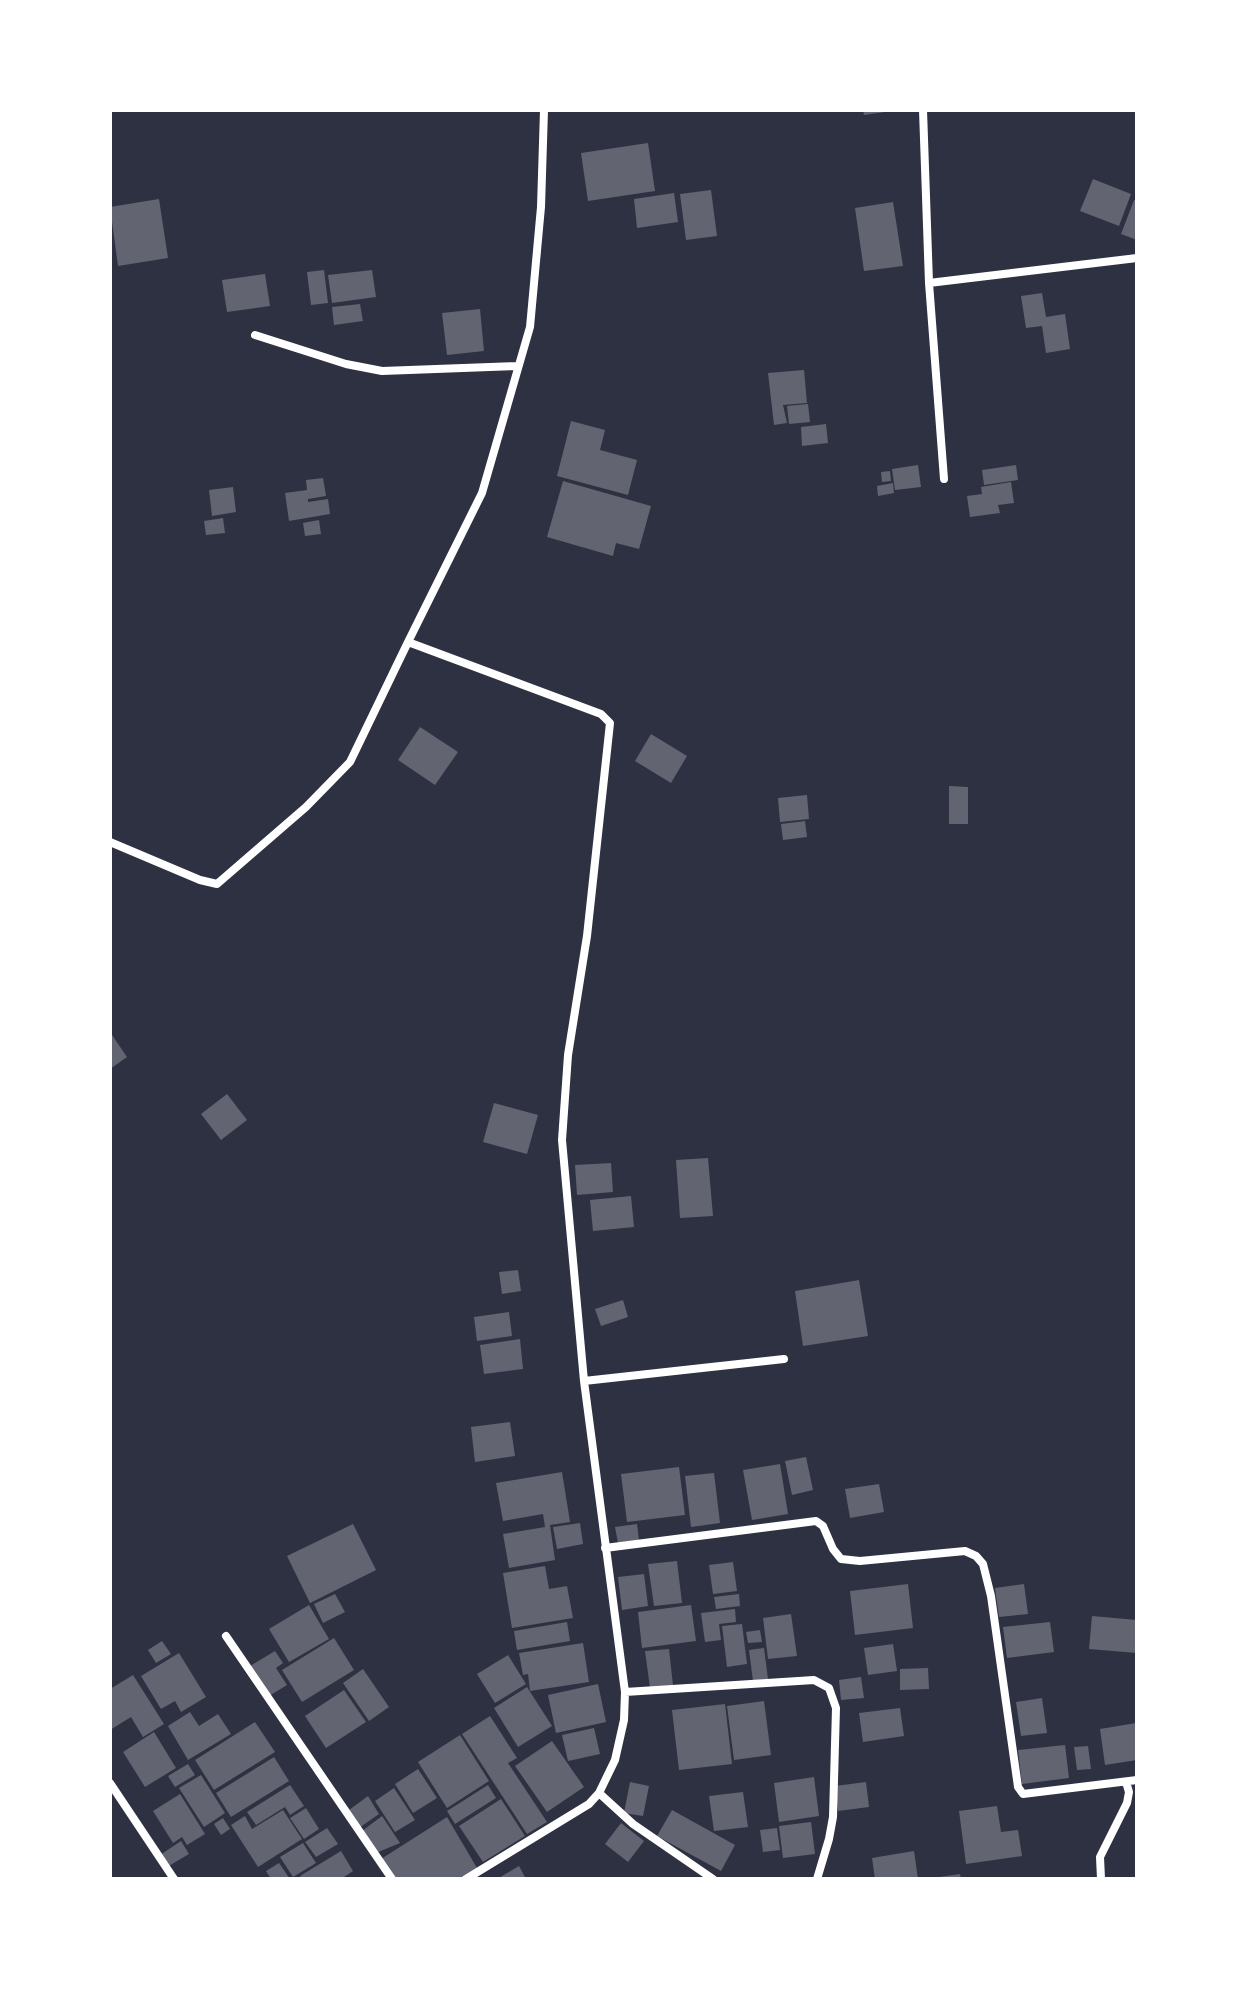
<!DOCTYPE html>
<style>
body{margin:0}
#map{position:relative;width:1247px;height:1989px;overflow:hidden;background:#2d3142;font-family:"Space Grotesk",sans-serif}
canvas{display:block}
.frame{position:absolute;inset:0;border:112px solid #fff;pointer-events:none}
</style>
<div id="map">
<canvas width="1247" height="1989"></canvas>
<div class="frame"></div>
</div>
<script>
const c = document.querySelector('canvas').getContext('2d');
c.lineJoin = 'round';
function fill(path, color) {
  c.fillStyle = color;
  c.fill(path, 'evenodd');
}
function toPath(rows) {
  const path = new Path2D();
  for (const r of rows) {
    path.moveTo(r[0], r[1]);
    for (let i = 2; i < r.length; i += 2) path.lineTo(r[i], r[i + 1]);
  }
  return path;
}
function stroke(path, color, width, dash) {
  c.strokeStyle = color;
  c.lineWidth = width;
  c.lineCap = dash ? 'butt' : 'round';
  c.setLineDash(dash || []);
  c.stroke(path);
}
fill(toPath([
 [863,110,885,110,885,112,864,115],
 [648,143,655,191,588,201,581,153],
 [1093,179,1131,194,1119,226,1080,211],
 [711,190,717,236,686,240,680,194],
 [674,193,678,222,637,228,634,199],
 [159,199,168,258,118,266,110,207],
 [1134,200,1137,201,1137,240,1121,234],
 [893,202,903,266,864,271,855,208],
 [324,270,328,303,311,305,307,272],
 [372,270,376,297,332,303,328,275],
 [265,274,270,306,227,312,222,280],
 [1042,293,1046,317,1065,314,1070,349,1046,353,1042,326,1026,328,1021,296],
 [360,304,363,321,334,325,332,307],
 [480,309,484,351,447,355,442,313],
 [804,370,807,403,783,405,787,423,774,425,768,373],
 [808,404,810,422,789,424,787,406],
 [571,421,605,430,600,450,637,460,628,495,557,476],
 [826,424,828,443,802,446,801,427],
 [918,465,921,487,895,490,892,469],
 [1016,465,1018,480,984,485,982,470],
 [890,471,891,481,882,482,881,472],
 [323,478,326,496,308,499,308,502,328,499,330,514,289,521,285,493,307,490,306,480],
 [563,481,651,506,639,549,616,543,613,556,547,537],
 [1011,482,1014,503,998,505,1000,513,970,517,967,496,982,494,981,487],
 [893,483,894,493,878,496,877,486],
 [233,487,236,512,212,516,209,490],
 [223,518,225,533,206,535,204,521],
 [319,520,321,534,305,536,303,523],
 [420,727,458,752,435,785,398,760],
 [651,734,687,756,671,783,635,761],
 [949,786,968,787,968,824,949,824],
 [807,795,809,819,780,822,778,798],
 [805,821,807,837,783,840,781,824],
 [110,1032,127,1057,110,1069],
 [227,1094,247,1120,221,1140,201,1114],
 [494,1103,538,1115,527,1154,483,1142],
 [708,1158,713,1216,680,1218,676,1160],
 [611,1163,613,1192,577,1195,575,1165],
 [631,1196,634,1227,593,1231,590,1200],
 [518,1270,521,1291,502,1294,499,1272],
 [859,1280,868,1336,803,1346,795,1291],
 [623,1300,628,1317,601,1326,595,1309],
 [509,1312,512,1336,477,1341,474,1317],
 [520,1339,523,1369,484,1374,480,1345],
 [510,1422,515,1456,475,1462,471,1427],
 [806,1457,813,1490,792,1495,785,1461],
 [780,1464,788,1514,752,1520,743,1470],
 [679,1467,685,1515,627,1522,621,1474],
 [562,1472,570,1522,550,1525,555,1560,509,1568,503,1534,545,1527,543,1514,503,1521,496,1483],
 [714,1473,720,1523,691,1527,685,1476],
 [879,1484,884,1512,850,1518,845,1489],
 [580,1523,583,1544,557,1549,553,1527],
 [353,1524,376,1570,310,1603,287,1556],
 [637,1524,639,1541,618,1543,615,1527],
 [677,1561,682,1603,654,1606,648,1564],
 [733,1562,737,1591,713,1594,709,1565],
 [545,1566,549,1589,567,1586,573,1618,512,1628,503,1573],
 [644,1574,648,1606,622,1610,618,1577],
 [908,1584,913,1628,855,1635,850,1591],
 [1024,1584,1028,1614,999,1617,995,1588],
 [335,1594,345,1612,323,1623,314,1604],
 [739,1594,740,1606,716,1609,714,1597],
 [309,1605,329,1639,289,1662,269,1629],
 [691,1605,696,1641,642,1648,638,1612],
 [735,1609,736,1622,719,1624,721,1640,705,1642,701,1613],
 [791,1614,797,1656,768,1659,763,1618],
 [1092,1616,1137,1620,1137,1653,1089,1649],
 [567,1622,570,1641,517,1650,514,1631],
 [1050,1622,1054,1652,1007,1658,1003,1627],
 [742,1624,747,1664,727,1667,722,1626],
 [760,1630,762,1642,748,1643,746,1632],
 [334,1638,354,1670,302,1702,282,1670],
 [162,1641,171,1654,156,1663,148,1650],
 [583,1643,589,1682,530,1691,528,1674,523,1675,519,1653],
 [893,1644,897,1671,868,1675,864,1648],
 [764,1648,768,1679,753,1681,749,1650],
 [669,1649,673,1685,650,1688,645,1651],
 [275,1651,283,1663,276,1668,287,1685,269,1696,250,1666],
 [179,1653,206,1697,181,1712,175,1701,161,1709,141,1676],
 [508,1655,526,1684,495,1703,477,1674],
 [928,1668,929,1689,900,1690,900,1669],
 [363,1669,389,1707,369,1721,343,1683],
 [133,1675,164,1724,143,1737,131,1717,110,1730,110,1689],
 [861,1677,864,1698,841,1700,839,1680],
 [598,1684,606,1722,556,1733,548,1695],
 [527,1687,552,1726,518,1747,494,1708],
 [344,1690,366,1722,326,1748,305,1716],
 [1042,1698,1047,1733,1021,1736,1016,1702],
 [764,1701,771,1755,734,1760,727,1706],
 [725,1704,732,1764,679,1770,672,1710],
 [900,1708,904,1736,863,1742,859,1713],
 [190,1712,199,1726,218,1714,231,1734,188,1760,168,1726],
 [490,1716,517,1758,508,1763,547,1822,527,1834,462,1734],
 [255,1722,275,1752,214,1790,195,1760],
 [1136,1723,1137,1760,1105,1765,1100,1729],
 [594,1728,600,1754,568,1761,562,1735],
 [154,1732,176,1768,145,1787,123,1752],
 [460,1735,489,1781,447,1808,418,1762],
 [552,1741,584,1787,547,1812,515,1766],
 [1065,1745,1069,1778,1022,1784,1018,1750],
 [1088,1746,1091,1769,1077,1770,1074,1747],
 [274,1757,289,1781,231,1817,216,1793],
 [188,1764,195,1775,175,1787,168,1776],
 [418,1769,437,1798,413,1813,395,1784],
 [201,1775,225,1813,204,1827,179,1788],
 [814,1777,819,1816,779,1822,774,1783],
 [630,1782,649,1786,643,1816,624,1813],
 [866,1782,869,1807,838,1811,835,1786],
 [290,1785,304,1806,290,1815,285,1807,256,1825,247,1812],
 [488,1785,496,1798,455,1824,447,1811],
 [394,1788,415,1820,395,1832,375,1801],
 [743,1792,748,1827,714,1831,709,1796],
 [180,1794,205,1834,187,1845,182,1837,173,1843,153,1811],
 [368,1796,379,1814,359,1828,349,1810],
 [501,1799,525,1836,483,1862,459,1826],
 [997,1806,1001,1832,1018,1830,1022,1856,966,1864,959,1811],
 [306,1808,319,1829,304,1839,290,1818],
 [283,1810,302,1839,258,1867,231,1825,245,1816,252,1829],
 [672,1810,735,1845,721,1871,657,1836],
 [382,1816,400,1843,376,1853,362,1831],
 [447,1817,477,1868,459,1879,395,1879,381,1859],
 [223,1818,230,1829,221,1835,214,1824],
 [811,1822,815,1854,783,1858,779,1826],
 [621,1823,644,1841,628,1862,605,1844],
 [327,1828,338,1844,316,1857,305,1842],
 [777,1828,780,1850,763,1852,760,1830],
 [181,1841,189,1854,167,1867,160,1855],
 [303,1843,316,1863,293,1877,280,1857],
 [341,1851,353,1871,341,1879,302,1879,300,1876],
 [914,1851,918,1879,875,1879,872,1858],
 [279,1863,290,1879,271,1879,266,1871],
 [519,1866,526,1879,497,1879],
 [960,1874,961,1879,939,1879,939,1877]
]), '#626471');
stroke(toPath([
 [923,110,929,283,944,479],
 [929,283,1137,258],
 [255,335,346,364,382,371,517,366],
 [110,842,200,880,217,884,306,807,350,762,408,642],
 [584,1381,784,1359],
 [605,1548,816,1521,823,1526,833,1549,841,1559,860,1561,965,1551,976,1556,983,1564,991,1596,1018,1787,1023,1794,1137,1780],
 [226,1636,392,1879],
 [625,1692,814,1680,829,1688,836,1708,833,1817,829,1839,817,1879],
 [110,1783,174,1879],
 [599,1793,633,1824,713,1879],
 [466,1879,589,1804,599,1793,615,1760,624,1720,625,1692,584,1381,562,1140,568,1055,587,936,610,723,601,714,408,642,482,493,530,327,541,207,544,110],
 [1101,1879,1100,1857,1127,1803,1129,1792,1126,1782]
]), '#fff', 8);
</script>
